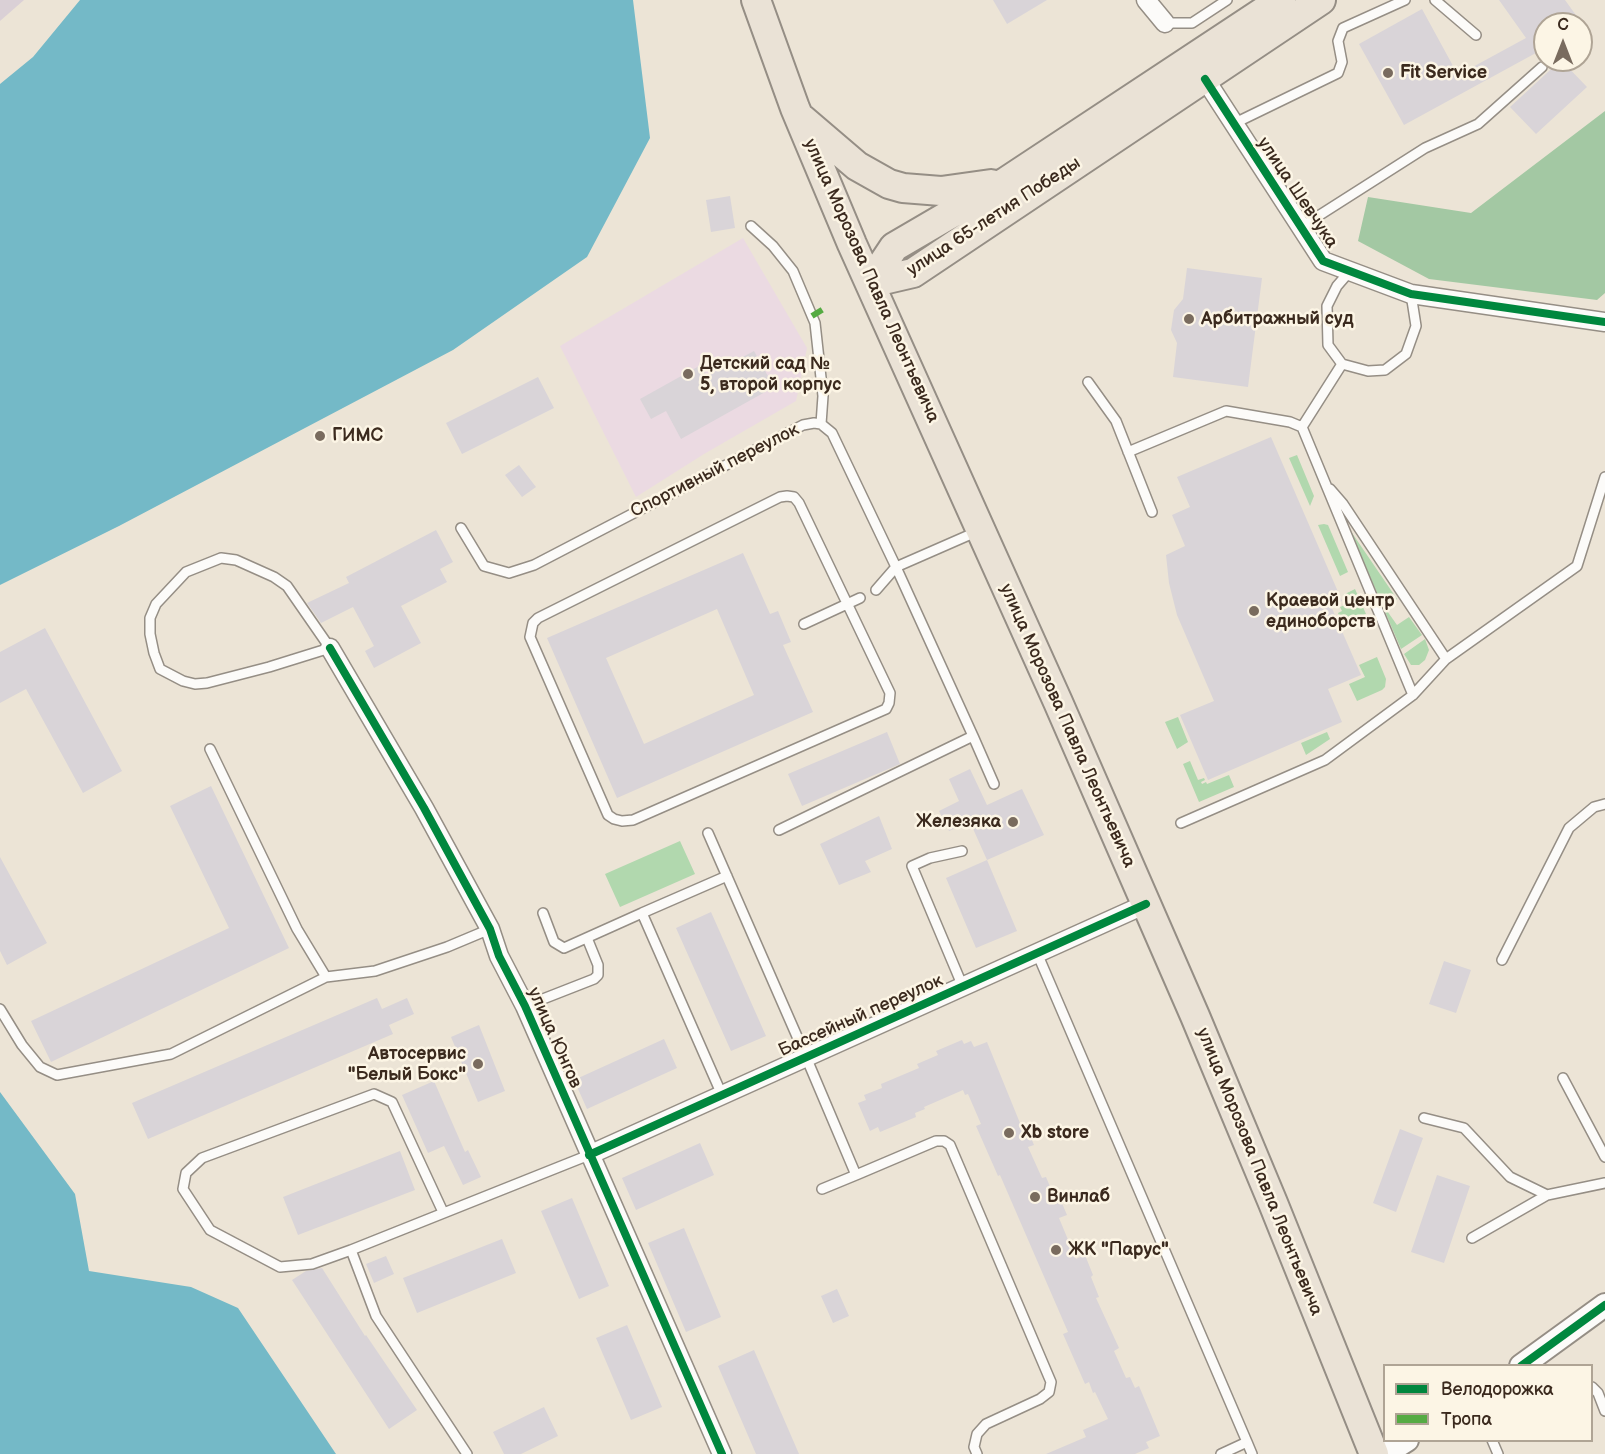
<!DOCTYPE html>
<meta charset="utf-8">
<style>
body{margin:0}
#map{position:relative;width:1605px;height:1454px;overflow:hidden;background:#ece4d6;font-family:"Balsamiq Sans",sans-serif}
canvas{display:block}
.legend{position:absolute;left:1383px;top:1364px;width:210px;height:78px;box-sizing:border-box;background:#fcf5e5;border:2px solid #afa495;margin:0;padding:8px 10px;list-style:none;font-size:18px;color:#3b2a1e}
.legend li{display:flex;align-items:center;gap:12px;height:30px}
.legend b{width:30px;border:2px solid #afa495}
.north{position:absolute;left:1533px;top:12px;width:60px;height:60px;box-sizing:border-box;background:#fcf5e5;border:2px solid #afa495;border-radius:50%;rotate:0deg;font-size:16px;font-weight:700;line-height:24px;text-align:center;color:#3b2a1e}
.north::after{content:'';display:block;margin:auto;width:21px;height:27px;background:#796b5e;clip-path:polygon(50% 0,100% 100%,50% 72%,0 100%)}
</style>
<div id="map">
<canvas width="1605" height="1454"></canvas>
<ul class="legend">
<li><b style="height:8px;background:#00873e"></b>Велодорожка</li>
<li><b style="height:8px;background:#55ab43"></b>Тропа</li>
</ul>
<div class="north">С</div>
</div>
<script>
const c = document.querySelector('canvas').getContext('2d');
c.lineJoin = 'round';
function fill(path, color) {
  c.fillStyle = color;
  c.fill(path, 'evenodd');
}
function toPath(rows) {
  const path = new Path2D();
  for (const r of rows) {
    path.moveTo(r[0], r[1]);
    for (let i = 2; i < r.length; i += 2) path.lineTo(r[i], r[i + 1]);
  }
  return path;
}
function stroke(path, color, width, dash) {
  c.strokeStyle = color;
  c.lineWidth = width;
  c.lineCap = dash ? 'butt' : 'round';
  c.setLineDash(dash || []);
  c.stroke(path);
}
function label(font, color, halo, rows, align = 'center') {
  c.font = font + ' "Balsamiq Sans",sans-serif';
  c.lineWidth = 5;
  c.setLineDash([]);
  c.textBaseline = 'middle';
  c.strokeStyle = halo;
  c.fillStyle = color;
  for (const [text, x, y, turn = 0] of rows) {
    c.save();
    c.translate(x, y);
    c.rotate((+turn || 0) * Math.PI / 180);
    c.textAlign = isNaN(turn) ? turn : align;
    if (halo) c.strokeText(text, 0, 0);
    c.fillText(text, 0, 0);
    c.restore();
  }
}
fill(toPath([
 [743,238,807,348,796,401,704,454,636,497,560,346]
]), '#ebdae2');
fill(toPath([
 [0,0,24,0,0,21]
]), '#dad0d6');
fill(toPath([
 [1297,455,1314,496,1310,506,1289,458],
 [1324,524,1328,525,1348,572,1340,576,1318,525],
 [1350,530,1397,599,1385,608,1397,625,1409,617,1422,635,1401,649],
 [1355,589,1366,614,1342,624,1338,613,1342,611,1340,607,1347,604,1343,595],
 [1425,639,1429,650,1425,660,1419,665,1411,665,1404,654],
 [1377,657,1386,679,1385,687,1382,690,1357,701,1349,684,1365,677,1359,665],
 [1178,717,1188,742,1177,749,1165,722],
 [1327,732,1330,739,1306,755,1301,743],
 [1190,761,1198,780,1204,778,1205,780,1201,782,1202,784,1206,782,1207,784,1229,775,1234,787,1199,802,1183,764],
 [680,841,695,874,620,907,605,874]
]), '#b1d8ae');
fill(toPath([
 [1605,111,1605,293,1597,300,1429,279,1358,241,1368,197,1471,213]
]), '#a3c8a3');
fill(toPath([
 [80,0,633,0,650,138,587,257,453,350,119,526,0,585,0,84,33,57],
 [0,1092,75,1194,89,1271,191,1287,238,1308,336,1454,0,1454]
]), '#74b9c7');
fill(toPath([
 [993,0,1047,0,1007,24],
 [1499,0,1565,0,1578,18,1570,24,1545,24,1545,48,1404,125,1359,44,1422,9,1458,75,1526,38],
 [1561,60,1587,87,1536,134,1510,107],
 [730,196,735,228,711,232,706,200],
 [1187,268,1262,278,1248,387,1173,377,1177,343,1171,330,1174,310,1183,299],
 [754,351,774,387,681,439,666,411,651,419,640,399,701,365,707,376],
 [538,377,554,408,462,454,446,423],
 [1271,437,1342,601,1331,606,1361,675,1328,689,1342,722,1208,780,1180,715,1214,701,1177,615,1169,583,1166,555,1185,546,1172,515,1190,507,1177,477],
 [519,465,536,487,522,497,505,475],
 [436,530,453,562,440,569,447,582,401,606,421,643,374,668,365,651,374,646,353,607,321,623,307,603,349,583,346,577],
 [743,553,770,614,778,611,791,642,783,645,813,712,617,798,547,638],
 [717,609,754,695,644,744,606,658],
 [45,628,122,771,83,793,26,689,0,703,0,652],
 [887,732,900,764,802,806,788,774],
 [970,769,987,805,1022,789,1044,835,987,860,970,822,949,831,939,811,959,801,949,779],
 [211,786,289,948,51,1062,31,1021,229,928,170,806],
 [879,816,892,849,865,861,871,872,839,885,820,844],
 [0,857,47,943,7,965,0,951],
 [987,860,1017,931,976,948,946,878],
 [711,912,766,1036,731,1051,676,928],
 [1444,961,1471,970,1456,1013,1429,1004],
 [377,998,382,1009,407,998,414,1014,389,1025,393,1034,148,1139,132,1103],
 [479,1025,505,1091,478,1102,451,1037],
 [664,1039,677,1068,587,1109,574,1080],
 [962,1040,964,1044,971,1041,974,1047,987,1042,1022,1128,1026,1126,1034,1145,1028,1147,1042,1178,1046,1177,1054,1196,1058,1194,1067,1215,1059,1218,1076,1259,1085,1255,1093,1275,1091,1277,1099,1297,1096,1298,1119,1348,1114,1351,1126,1378,1130,1377,1135,1388,1139,1386,1160,1436,1146,1442,1149,1448,1135,1454,1046,1454,1086,1437,1083,1430,1108,1419,1095,1392,1093,1393,1089,1382,1085,1384,1063,1334,1068,1332,1000,1175,998,1176,976,1126,981,1124,968,1094,965,1095,963,1090,924,1107,925,1109,915,1113,916,1117,880,1132,878,1127,870,1131,858,1103,866,1100,864,1095,882,1088,881,1084,919,1068,917,1064,938,1055,936,1051],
 [434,1081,465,1152,468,1150,481,1177,463,1185,444,1146,428,1153,402,1095],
 [1400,1129,1423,1138,1396,1212,1373,1203],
 [700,1143,714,1175,636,1210,622,1178],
 [400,1151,415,1190,298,1235,283,1197],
 [1437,1175,1470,1186,1444,1263,1411,1252],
 [572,1198,609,1286,579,1299,541,1211],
 [684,1228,721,1317,686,1332,648,1243],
 [502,1239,516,1273,417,1313,403,1278],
 [386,1256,394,1274,374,1283,366,1264],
 [322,1268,365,1336,366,1335,417,1410,389,1429,292,1280,306,1271],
 [837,1289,849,1316,833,1323,821,1296],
 [627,1325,662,1407,631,1420,596,1338],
 [754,1350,799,1454,756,1454,718,1366],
 [544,1407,558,1436,521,1454,504,1454,493,1432]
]), '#d9d4d8');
const service = toPath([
 [1435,0,1476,35],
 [1165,23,1192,23,1227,0],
 [1233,124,1338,73,1342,62,1338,41,1343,28,1405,0],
 [751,226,773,246,793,271,815,323,823,396,821,424],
 [1301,227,1425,148,1478,124,1542,67],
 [1350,271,1337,286,1327,306,1328,345,1342,364,1368,371,1385,370,1406,354,1416,326,1411,294],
 [1342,364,1302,427,1413,695],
 [1088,382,1116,421,1152,512],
 [1128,452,1226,411,1290,422,1302,427],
 [1330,489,1343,504,1446,659],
 [787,496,794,497,799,503,890,693,889,703,886,709,633,820,622,821,614,819,608,815,530,637,533,623,538,618,780,497,787,496],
 [461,528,484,566,509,573,534,565,803,425,814,423,821,424,832,433,896,567,976,532],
 [221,558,236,560,274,577,287,586,330,648,269,667,207,683,195,684,183,681,160,669,154,653,150,634,150,618,156,604,186,572,221,558],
 [804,624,860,598],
 [973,736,994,784],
 [210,749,297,929,326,977],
 [1181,823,1325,760,1413,695,1446,659,1577,566,1605,477],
 [779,830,973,736,896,567,876,590],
 [708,833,806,1057,856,1175,936,1141,944,1141,950,1145,1051,1382,1049,1392,1040,1399,986,1424,977,1434,974,1447,977,1454],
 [962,851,930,858,912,866,963,987],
 [543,913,554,942,564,948,642,913],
 [1037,953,1247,1442,1221,1454],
 [1502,960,1569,828,1594,807,1605,804],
 [525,1006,594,979,598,975,598,965,587,938],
 [0,1009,22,1045,40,1067,57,1075,171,1054,326,977,375,971,447,947,490,929],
 [1563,1078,1605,1157],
 [722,1095,642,913,727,876],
 [1424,1118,1464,1128,1510,1177,1547,1195],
 [822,1189,856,1175],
 [1472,1238,1547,1195,1605,1183],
 [351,1250,312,1264,280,1267,210,1230,183,1189,186,1173,202,1158,374,1094,392,1102,443,1212],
 [1592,1387,1598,1393,1605,1411],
 [1492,1440,1498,1454],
 [1247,1442,1252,1454],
 [467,1454,376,1316,351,1250,589,1155]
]);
const minor = toPath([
 [1146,0,1165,23],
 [1205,79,1323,261,1411,294,1605,322],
 [330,648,424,808,490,929,499,956,525,1006,722,1454],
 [589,1155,1146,904]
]);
const tertiary = toPath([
 [1521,1366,1605,1305],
 [1385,1454,1407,1440]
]);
const primary = toPath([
 [756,0,795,108,852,244,1058,702,1195,1016,1273,1203,1374,1454],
 [802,119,857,166,889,184,903,188,941,191,991,184],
 [870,283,913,273,1321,0],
 [870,283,894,247,1007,181,1281,0]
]);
stroke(service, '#958e85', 12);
stroke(minor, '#958e85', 21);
stroke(tertiary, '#958e85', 26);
stroke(primary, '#958e85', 32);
stroke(service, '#fcfbf9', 9);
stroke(minor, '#fcfbf9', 18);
stroke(tertiary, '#fcfbf9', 22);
stroke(primary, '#eae2d6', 28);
stroke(toPath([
 [812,316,825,308]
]), '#55ab43', 6, [12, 6]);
stroke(toPath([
 [1205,79,1323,261,1411,294,1605,322],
 [330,648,424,808,490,929,499,956,525,1006,722,1454],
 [589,1155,1146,904],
 [1521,1366,1605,1305]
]), '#00873e', 8);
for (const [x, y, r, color] of [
 [1388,73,6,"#796b5e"],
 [1189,319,6,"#796b5e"],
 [688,374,6,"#796b5e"],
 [320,436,6,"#796b5e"],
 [1254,611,6,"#796b5e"],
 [1013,822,6,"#796b5e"],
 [478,1064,6,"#796b5e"],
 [1009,1133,6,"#796b5e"],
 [1035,1197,6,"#796b5e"],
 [1056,1250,6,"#796b5e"]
]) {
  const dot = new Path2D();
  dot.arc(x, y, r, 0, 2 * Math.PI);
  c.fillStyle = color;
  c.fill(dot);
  stroke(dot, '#fcf5e5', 2);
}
label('bold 18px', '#3b2a1e', '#fcf5e5', [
 ["Fit Service",1400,73],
 ["Арбитражный суд",1201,319],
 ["Детский сад №",700,364],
 ["5, второй корпус",700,385],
 ["ГИМС",332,436],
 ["Краевой центр",1266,601],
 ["единоборств",1266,622],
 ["Железяка",1001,822,"right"],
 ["Автосервис",466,1054,"right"],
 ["\"Белый Бокс\"",466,1075,"right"],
 ["Xb store",1021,1133],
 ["Винлаб",1047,1197],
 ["ЖК \"Парус\"",1068,1250]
], 'left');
label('18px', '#3b2a1e', '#fcf5e5', [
 ["улица Шевчука",1297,193,56],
 ["улица 65-летия Победы",994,217,-33],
 ["улица Морозова Павла Леонтьевича",871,281,66],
 ["Спортивный переулок",715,471,-27],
 ["улица Морозова Павла Леонтьевича",1067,726,66],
 ["Бассейный переулок",861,1016,-24],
 ["улица Юнгов",554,1038,66],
 ["улица Морозова Павла Леонтьевича",1259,1172,68]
]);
</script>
